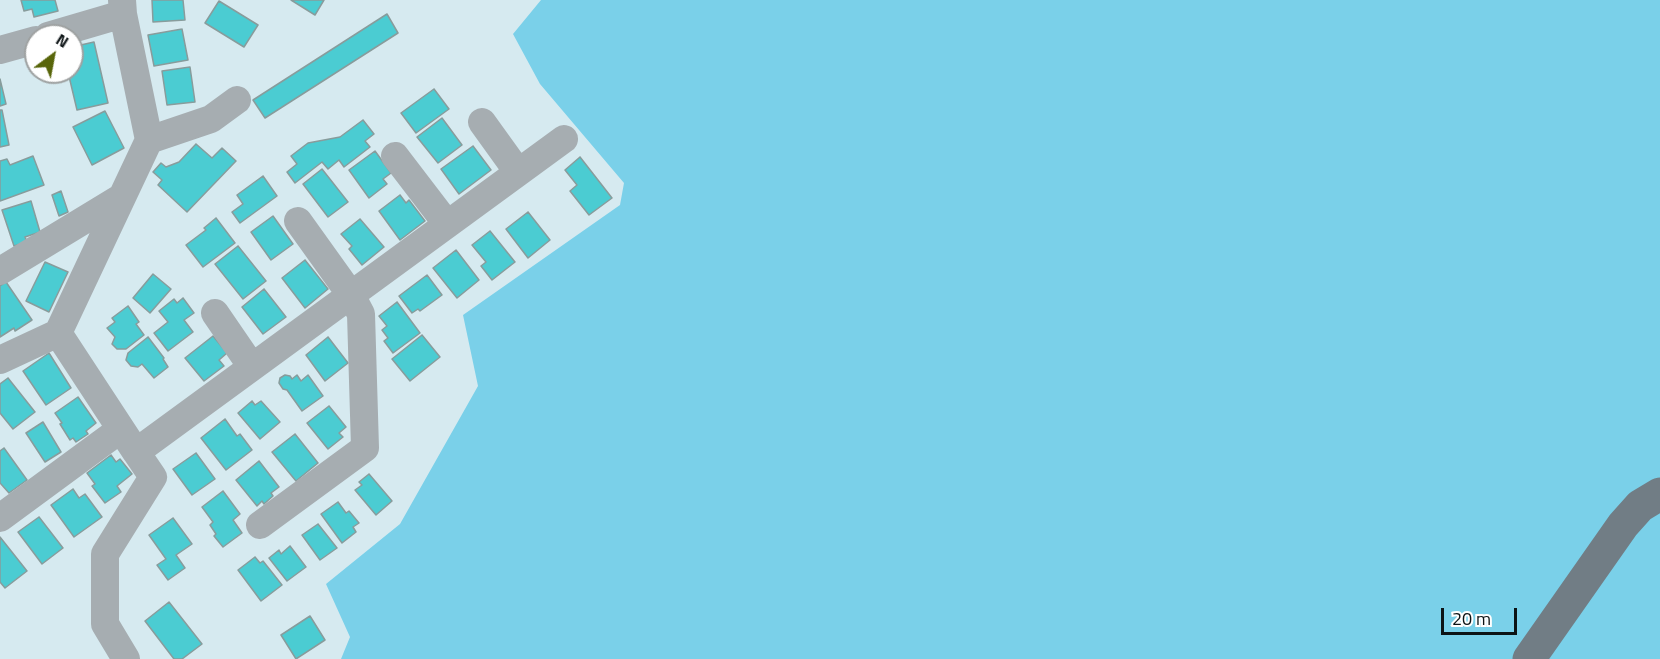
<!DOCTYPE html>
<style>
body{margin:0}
#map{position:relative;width:1660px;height:659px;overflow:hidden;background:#d6eaf0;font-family:"Titillium Web",sans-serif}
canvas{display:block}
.north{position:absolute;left:24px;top:24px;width:60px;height:60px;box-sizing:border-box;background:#fff;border:2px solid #9ea1a1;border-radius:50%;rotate:32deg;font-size:16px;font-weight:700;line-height:24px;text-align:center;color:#0c1315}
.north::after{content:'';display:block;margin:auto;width:21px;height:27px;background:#58650a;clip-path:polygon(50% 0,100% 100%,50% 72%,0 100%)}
.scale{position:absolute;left:1441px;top:608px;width:76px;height:27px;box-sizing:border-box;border:3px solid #0c1315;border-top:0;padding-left:8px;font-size:18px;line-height:21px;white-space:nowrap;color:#0c1315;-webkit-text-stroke:4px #fff;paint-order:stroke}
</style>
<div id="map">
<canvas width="1660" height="659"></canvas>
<div class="north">N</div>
<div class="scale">20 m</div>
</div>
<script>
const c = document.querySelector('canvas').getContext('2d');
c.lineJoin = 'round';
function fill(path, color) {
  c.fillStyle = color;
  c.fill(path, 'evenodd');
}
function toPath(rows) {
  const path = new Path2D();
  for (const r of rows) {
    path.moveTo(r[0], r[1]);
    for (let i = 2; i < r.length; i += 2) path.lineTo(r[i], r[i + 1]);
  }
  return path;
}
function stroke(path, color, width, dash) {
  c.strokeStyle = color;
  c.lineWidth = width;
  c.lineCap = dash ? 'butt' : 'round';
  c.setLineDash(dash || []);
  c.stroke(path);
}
fill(toPath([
 [541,0,1660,0,1660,659,341,659,350,637,326,584,400,524,478,386,463,315,620,205,624,183,540,84,513,34]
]), '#7ad0e9');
const building = toPath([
 [21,0,55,0,58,11,34,17,32,9,24,11,21,0],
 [152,0,183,0,185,20,153,22,152,0],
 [291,0,324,0,315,15,291,0],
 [219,1,258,25,244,47,205,23,219,1],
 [387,14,398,33,265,118,253,100,387,14],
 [182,29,188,60,154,66,148,35,182,29],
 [94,42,108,103,77,110,68,72,72,72,72,47,94,42],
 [190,67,195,102,167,105,162,71,190,67],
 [0,79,6,104,0,106,0,79],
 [434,89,449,109,416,133,401,113,434,89],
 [0,110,2,110,9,145,0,147,0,110],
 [105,111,124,148,92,165,73,127,105,111],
 [442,118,462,145,438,163,417,137,442,118],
 [363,120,374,134,365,141,370,147,344,167,339,160,328,169,322,162,295,183,287,172,297,164,291,156,308,143,340,137,363,120],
 [196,144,212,158,222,148,236,161,187,212,158,185,162,180,153,172,161,163,166,167,179,162,196,144],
 [473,146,491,170,459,194,441,169,473,146],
 [375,151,391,173,383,179,387,184,369,198,349,170,375,151],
 [33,156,44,185,0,201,0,161,7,159,10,165,33,156],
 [580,157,612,198,589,215,570,191,577,185,565,170,580,157],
 [322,169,348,202,328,217,303,184,322,169],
 [263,176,277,196,240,223,232,212,243,204,237,195,263,176],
 [61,191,68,212,59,216,52,195,61,191],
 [400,195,406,203,409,200,425,221,400,240,379,211,400,195],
 [31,201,40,232,25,237,27,242,14,246,2,210,31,201],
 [528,212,550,240,528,258,506,229,528,212],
 [273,216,293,244,271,260,251,232,273,216],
 [216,218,235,243,203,267,186,245,206,230,204,228,216,218],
 [360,219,384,247,362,265,349,249,352,246,341,234,360,219],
 [490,231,515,262,492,280,481,266,486,262,472,245,490,231],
 [238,246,266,281,243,299,215,264,238,246],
 [456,250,479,280,457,298,433,268,456,250],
 [305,260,328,289,305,308,282,278,305,260],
 [45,262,68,272,49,312,26,301,45,262],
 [153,274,171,289,150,313,133,298,153,274],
 [427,275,442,295,420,311,418,309,412,313,399,296,427,275],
 [6,282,32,320,15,331,14,328,0,337,0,286,6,282],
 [264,289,286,317,263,334,242,307,264,289],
 [183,298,194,313,184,320,193,332,168,351,154,333,168,322,159,311,174,299,177,303,183,298],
 [397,302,420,333,393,353,384,341,388,338,382,330,387,326,379,316,397,302],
 [128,306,139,322,136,324,144,335,126,349,117,349,112,344,115,337,107,328,115,322,112,318,128,306],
 [422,335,440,357,410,381,392,359,422,335],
 [213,336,227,353,219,360,224,366,204,381,185,358,213,336],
 [148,337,164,358,163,359,168,367,154,378,142,364,138,367,131,366,126,360,128,353,148,337],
 [328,337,348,363,325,381,306,355,328,337],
 [49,353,71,388,46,405,23,371,49,353],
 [285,375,290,376,292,379,297,375,301,381,308,375,323,396,302,411,287,390,283,389,279,383,280,378,285,375],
 [8,378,35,412,13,429,0,413,0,384,8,378],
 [78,397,96,423,86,431,88,434,76,442,73,438,70,440,60,424,62,423,55,413,78,397],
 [252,401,255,405,261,401,280,422,260,439,238,413,252,401],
 [329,406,346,427,339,433,343,437,328,449,307,423,329,406],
 [225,419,237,436,240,434,252,450,226,470,201,438,225,419],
 [43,422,61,452,45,462,26,433,43,422],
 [295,434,318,463,296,481,272,452,295,434],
 [4,448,27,480,9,493,0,483,0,451,4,448],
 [196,453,215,479,192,495,173,469,196,453],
 [111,455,116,462,120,459,132,474,117,486,121,492,105,503,92,486,95,484,87,473,111,455],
 [259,461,279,487,271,493,273,496,264,504,262,501,257,506,236,480,259,461],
 [369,474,392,501,376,515,355,490,362,485,359,482,369,474],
 [73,489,79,498,85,494,102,517,74,537,51,505,73,489],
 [223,491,240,514,233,520,242,533,223,547,214,536,216,534,210,525,213,522,202,507,223,491],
 [338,502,346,513,349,511,359,523,353,527,356,532,342,543,321,514,338,502],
 [39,517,63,548,42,564,18,532,39,517],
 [173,518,192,544,176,555,185,568,168,580,157,565,166,559,149,535,173,518],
 [318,524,337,548,320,560,302,535,318,524],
 [0,537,27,571,5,588,0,582,0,537],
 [290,546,306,567,287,581,269,558,279,550,281,554,290,546],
 [255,557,260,563,263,561,282,585,261,601,238,570,255,557],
 [169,602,202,644,182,659,174,659,145,621,169,602],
 [310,616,325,640,296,659,281,635,310,616]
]);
fill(building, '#4bccd2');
stroke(building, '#889c9c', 1.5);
stroke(toPath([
 [48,36,123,14],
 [0,50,36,40],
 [482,122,518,172],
 [149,140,211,119,237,100],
 [395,156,447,224],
 [0,271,122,197],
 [215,313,252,367],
 [58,333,136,452,564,139],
 [0,360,58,333,149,140,123,14,122,0],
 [0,518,121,429],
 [260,525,365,448,361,314,351,295,298,221],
 [126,659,105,624,105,554,153,477,136,452]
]), '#a6adb1', 28);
stroke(toPath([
 [1529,659,1623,525,1640,506,1660,494]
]), '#717d85', 33);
</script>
